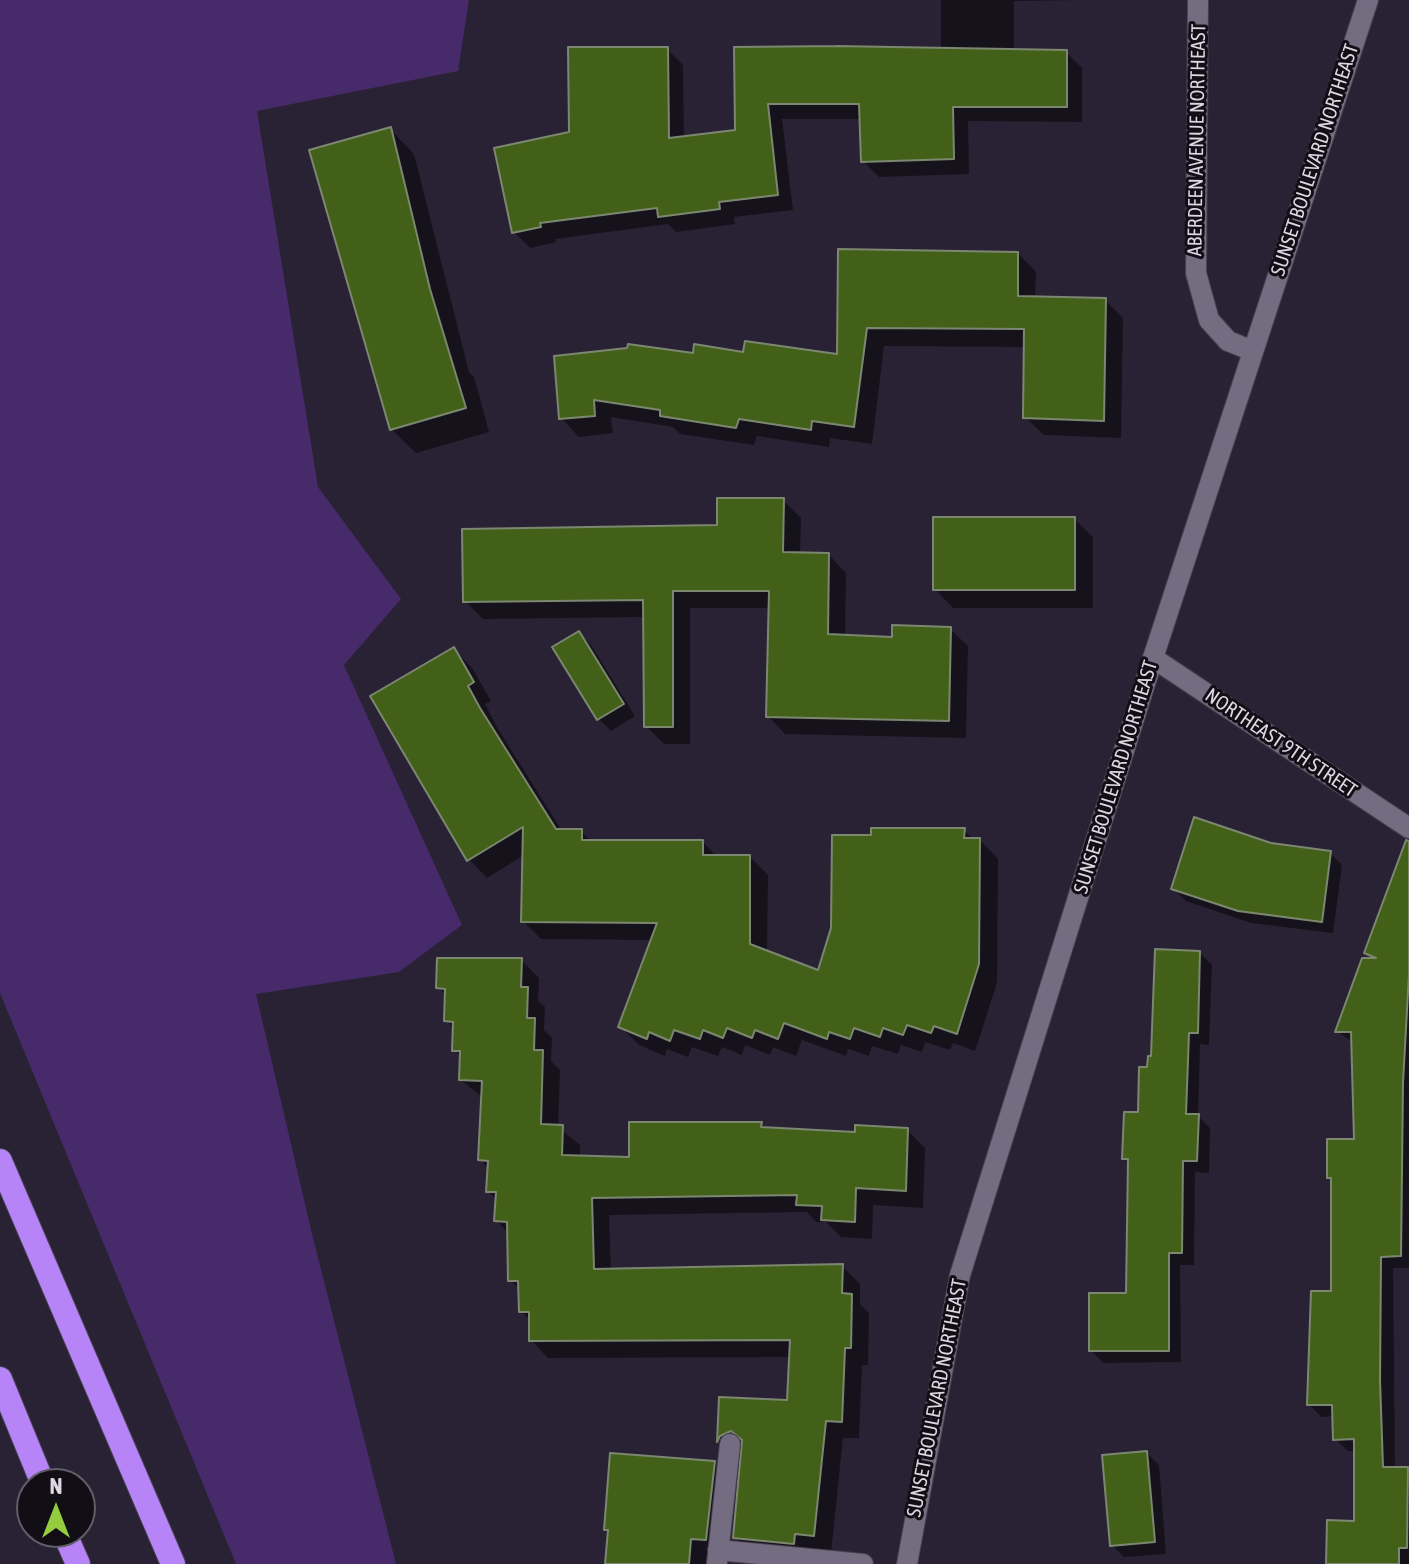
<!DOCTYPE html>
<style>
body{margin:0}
#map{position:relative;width:1409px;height:1564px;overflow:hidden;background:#292234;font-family:"Asap Condensed",sans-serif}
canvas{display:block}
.north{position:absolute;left:16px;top:1468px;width:80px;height:80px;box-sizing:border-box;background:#110e16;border:2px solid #625e68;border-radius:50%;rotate:0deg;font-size:22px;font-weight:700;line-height:32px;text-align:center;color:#dbd7e3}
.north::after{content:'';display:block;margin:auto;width:28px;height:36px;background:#93cd3e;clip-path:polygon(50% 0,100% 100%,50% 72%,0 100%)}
</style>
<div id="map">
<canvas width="1409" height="1564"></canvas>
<div class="north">N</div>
</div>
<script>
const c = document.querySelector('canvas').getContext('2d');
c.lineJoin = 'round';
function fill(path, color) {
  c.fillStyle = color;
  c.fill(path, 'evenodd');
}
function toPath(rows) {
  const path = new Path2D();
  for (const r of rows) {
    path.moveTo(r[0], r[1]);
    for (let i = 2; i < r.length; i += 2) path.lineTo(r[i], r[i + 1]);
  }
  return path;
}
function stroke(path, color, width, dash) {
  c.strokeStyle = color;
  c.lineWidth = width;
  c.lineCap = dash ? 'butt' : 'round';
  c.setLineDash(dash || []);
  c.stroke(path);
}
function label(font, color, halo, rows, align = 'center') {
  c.font = font + ' "Asap Condensed",sans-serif';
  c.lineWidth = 6;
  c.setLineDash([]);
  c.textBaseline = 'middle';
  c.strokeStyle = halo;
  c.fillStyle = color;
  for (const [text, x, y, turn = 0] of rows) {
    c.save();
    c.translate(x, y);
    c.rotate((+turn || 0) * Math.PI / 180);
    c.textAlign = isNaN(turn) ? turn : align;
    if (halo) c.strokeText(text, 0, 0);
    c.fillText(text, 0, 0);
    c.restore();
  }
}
fill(toPath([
 [0,0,469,0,458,71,257,111,318,487,401,599,344,665,462,925,399,972,256,994,313,1238,396,1564,236,1564,0,993]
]), '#472a69');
fill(toPath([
 [941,0,1083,0,1014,1,1014,52,1066,52,1082,68,1082,122,968,121,969,174,879,177,863,161,861,119,782,119,793,210,734,217,735,224,676,232,668,224,555,239,556,242,530,248,514,232,571,133,667,49,683,65,684,138,737,132,737,49,941,50],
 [390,129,414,154,469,372,474,377,489,432,416,453,391,429],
 [840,251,1018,253,1036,272,1035,298,1105,300,1123,318,1121,438,1044,435,1025,417,1026,347,884,346,872,444,830,438,829,447,757,436,754,445,680,434,673,427,611,417,613,433,579,437,561,418,556,358,745,354,839,357],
 [783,500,801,518,800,554,829,555,846,573,845,637,894,639,950,629,968,646,966,738,785,734,768,716,771,608,690,608,690,744,664,744,646,726,645,617,483,619,465,601,719,527],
 [1074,519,1093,537,1093,608,953,608,935,589],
 [579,633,591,645,635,716,611,731,599,719],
 [454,649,472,668,491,701,485,704,498,729,562,831,581,831,592,842,703,842,717,857,750,857,768,875,767,953,819,973,873,837,964,830,974,840,980,840,998,859,997,983,975,1051,953,1043,950,1050,925,1042,922,1052,901,1045,898,1054,872,1046,869,1056,848,1049,846,1056,802,1040,796,1056,773,1047,770,1055,745,1045,742,1055,722,1047,718,1056,692,1047,688,1057,667,1049,665,1056,639,1045,621,1027,653,940,541,939,523,921,524,855,487,878,469,859],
 [1271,845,1330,853,1342,865,1333,933,1251,923,1186,901,1173,888],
 [1409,888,1409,1268,1393,1268,1395,1469,1409,1471,1409,1564,1325,1564,1328,1522,1356,1523,1356,1451,1348,1451,1335,1439,1335,1416,1321,1417,1309,1404,1308,1372,1313,1372,1333,1293,1333,1182,1329,1177,1356,1141,1354,1043,1337,1031,1373,960,1366,953],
 [1200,953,1212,965,1209,1045,1200,1044,1198,1116,1210,1128,1209,1173,1195,1172,1194,1265,1180,1265,1181,1362,1104,1363,1091,1351,1128,1295,1130,1164,1124,1158,1153,1058],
 [521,960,539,978,538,1001,545,1007,544,1030,552,1038,551,1061,560,1070,558,1127,580,1145,580,1157,631,1159,761,1124,766,1129,857,1134,907,1130,925,1148,923,1208,873,1205,872,1239,841,1237,826,1222,816,1222,807,1212,609,1215,611,1270,842,1266,860,1284,860,1304,869,1313,868,1365,862,1365,859,1438,843,1438,831,1553,753,1555,735,1538,743,1451,735,1458,719,1442,720,1399,789,1402,791,1357,548,1358,531,1340,531,1321,521,1311,521,1290,510,1280,509,1234,496,1220,497,1200,488,1191,489,1169,480,1159,483,1098,461,1080,461,1057,454,1050,455,1030,446,1020,447,996,438,987],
 [1147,1453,1159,1465,1166,1554,1124,1557,1112,1545],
 [612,1455,714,1463,733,1481,725,1564,605,1564]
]), '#0007');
const building = toPath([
 [836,46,1067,50,1067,107,953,107,954,159,861,162,859,104,768,104,778,195,719,202,720,209,658,217,657,208,540,223,541,227,512,233,494,148,569,132,568,47,668,47,669,138,735,130,734,47,836,46],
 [391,127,430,289,466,408,390,430,309,150,391,127],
 [838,249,1018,252,1018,296,1106,298,1104,421,1023,418,1024,329,867,328,854,427,812,421,811,430,739,419,736,428,660,416,660,410,594,400,595,416,559,419,554,356,627,348,628,344,693,353,694,344,743,352,745,341,837,354,838,249],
 [717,498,784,498,783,552,829,553,828,634,892,637,892,625,951,627,949,721,766,717,769,591,673,591,673,727,644,727,643,600,463,602,462,529,717,525,717,498],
 [933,517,1075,517,1075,590,933,590,933,517],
 [579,631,624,704,597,720,552,647,579,631],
 [454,647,474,682,468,686,480,708,556,829,582,829,582,840,703,840,703,855,750,855,750,944,818,970,831,928,832,835,871,835,871,828,965,828,964,838,980,838,979,964,957,1034,934,1026,931,1033,907,1025,903,1035,883,1028,880,1037,854,1028,850,1039,829,1032,827,1039,784,1023,778,1039,755,1030,752,1038,727,1028,723,1038,703,1030,700,1039,674,1030,670,1041,649,1032,647,1039,618,1027,657,923,521,922,523,827,467,861,370,696,454,647],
 [1194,817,1271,843,1331,851,1322,922,1238,911,1171,889,1194,817],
 [1406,840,1409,841,1409,974,1403,1083,1401,1256,1381,1257,1380,1380,1383,1467,1408,1467,1407,1548,1399,1548,1399,1564,1326,1564,1327,1520,1354,1521,1354,1439,1333,1440,1332,1405,1307,1405,1311,1291,1331,1291,1331,1178,1327,1178,1327,1139,1354,1139,1351,1032,1335,1032,1362,958,1376,958,1364,953,1406,840],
 [1155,949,1200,951,1198,1033,1189,1033,1186,1114,1199,1114,1197,1161,1183,1161,1182,1253,1169,1253,1169,1351,1089,1351,1089,1293,1126,1293,1128,1159,1122,1159,1124,1112,1138,1112,1139,1067,1147,1067,1148,1056,1151,1056,1155,949],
 [437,958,522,958,521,987,528,987,527,1018,535,1018,534,1050,543,1050,541,1124,563,1125,562,1155,629,1157,629,1122,762,1122,761,1127,855,1132,855,1125,908,1128,906,1191,856,1188,855,1222,821,1220,822,1206,796,1205,797,1195,592,1198,594,1269,843,1264,842,1293,852,1294,851,1348,845,1348,842,1422,826,1421,814,1536,795,1534,794,1544,733,1538,742,1440,731,1431,720,1436,717,1442,719,1397,787,1400,790,1340,529,1341,529,1312,519,1312,518,1281,508,1281,507,1222,494,1221,496,1192,486,1192,488,1161,478,1160,482,1081,459,1080,460,1051,452,1051,453,1022,444,1021,445,989,436,988,437,958],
 [1147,1451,1155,1542,1110,1546,1102,1455,1147,1451],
 [610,1453,715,1461,706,1540,691,1539,689,1564,605,1564,608,1530,604,1530,610,1453]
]);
fill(building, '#436019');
stroke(building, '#7c8771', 2);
const street = toPath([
 [1153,658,1409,828],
 [718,1550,863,1564],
 [717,1563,730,1444]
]);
const secondary = toPath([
 [1198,0,1196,273,1209,320,1228,341,1253,351],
 [907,1564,960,1275,1153,658,1368,0]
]);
const highway = toPath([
 [0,1161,173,1564],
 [0,1379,43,1484],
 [64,1532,78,1564]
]);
stroke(street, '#464050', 22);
stroke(secondary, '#464050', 22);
stroke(highway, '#464050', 26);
stroke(street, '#746c81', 20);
stroke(secondary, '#746c81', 20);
stroke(highway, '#b684f7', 24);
label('20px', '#dbd7e3', '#110e16', [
 ["ABERDEEN AVENUE NORTHEAST",1197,140,-89],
 ["SUNSET BOULEVARD NORTHEAST",1315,160,-72],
 ["NORTHEAST 9TH STREET",1281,743,34],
 ["SUNSET BOULEVARD NORTHEAST",1116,777,-73],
 ["SUNSET BOULEVARD NORTHEAST",937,1398,-79]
]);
</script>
